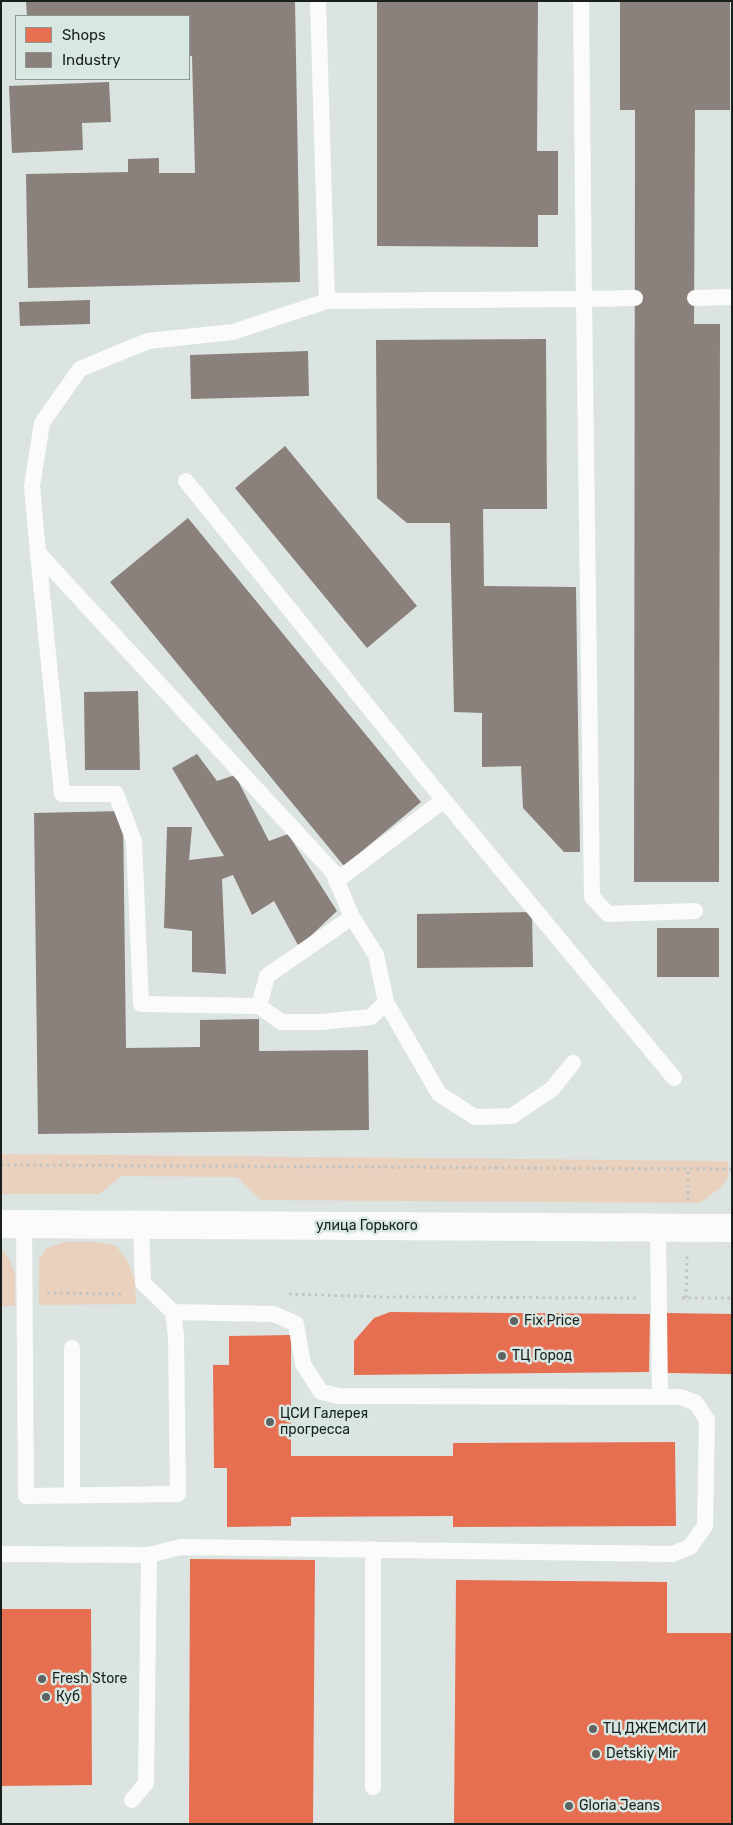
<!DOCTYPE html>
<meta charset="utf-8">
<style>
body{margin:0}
#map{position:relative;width:733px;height:1825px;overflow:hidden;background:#dce4e1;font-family:Rubik,sans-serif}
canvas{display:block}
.frame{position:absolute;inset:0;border:2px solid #191f1d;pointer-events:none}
.legend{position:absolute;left:15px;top:15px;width:175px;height:65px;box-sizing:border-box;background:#d8e7e2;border:1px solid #8c9793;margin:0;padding:6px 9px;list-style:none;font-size:15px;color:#191f1d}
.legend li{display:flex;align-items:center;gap:10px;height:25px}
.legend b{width:25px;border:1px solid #8c9793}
</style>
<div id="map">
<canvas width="733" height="1825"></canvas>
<div class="frame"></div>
<ul class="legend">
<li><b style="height:14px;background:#e76f51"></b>Shops</li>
<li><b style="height:14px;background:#8a817c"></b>Industry</li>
</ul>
</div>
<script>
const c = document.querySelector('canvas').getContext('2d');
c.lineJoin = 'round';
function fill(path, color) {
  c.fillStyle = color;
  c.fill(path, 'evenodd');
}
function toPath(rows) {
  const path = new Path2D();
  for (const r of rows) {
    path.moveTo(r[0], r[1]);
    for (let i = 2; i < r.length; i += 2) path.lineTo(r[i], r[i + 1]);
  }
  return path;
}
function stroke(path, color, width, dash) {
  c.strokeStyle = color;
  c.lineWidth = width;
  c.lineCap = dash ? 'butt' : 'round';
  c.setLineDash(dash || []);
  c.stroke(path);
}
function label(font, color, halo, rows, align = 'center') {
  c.font = font + ' Rubik,sans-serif';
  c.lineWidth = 5;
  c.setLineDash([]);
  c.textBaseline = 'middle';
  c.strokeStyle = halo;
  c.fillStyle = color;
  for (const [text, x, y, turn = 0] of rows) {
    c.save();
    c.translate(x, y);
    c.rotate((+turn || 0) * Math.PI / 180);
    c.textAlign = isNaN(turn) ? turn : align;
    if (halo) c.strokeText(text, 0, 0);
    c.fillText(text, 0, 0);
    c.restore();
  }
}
fill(toPath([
 [1,1154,728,1161,728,1178,720,1188,700,1203,261,1200,237,1177,122,1176,99,1194,1,1194],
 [65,1242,96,1242,116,1246,127,1260,135,1281,136,1304,39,1305,39,1260,47,1248],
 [1,1248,9,1259,15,1274,15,1306,1,1306]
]), '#e9d1be');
fill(toPath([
 [390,1312,650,1314,649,1372,354,1375,354,1341,374,1318],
 [667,1313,732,1314,732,1374,667,1373],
 [291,1335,291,1456,453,1456,453,1443,675,1442,676,1526,453,1527,453,1516,291,1517,291,1526,227,1527,227,1468,214,1468,213,1365,229,1365,229,1336],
 [190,1559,315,1560,313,1824,189,1824],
 [456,1580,667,1582,667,1633,732,1633,732,1824,454,1824],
 [1,1609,91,1609,92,1785,1,1786]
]), '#e76f51');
fill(toPath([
 [26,1,295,1,300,282,28,288,26,174,128,172,128,159,159,158,159,173,195,173,192,56,189,56,189,16,27,16],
 [377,1,538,1,537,151,558,151,558,215,538,215,538,247,377,246],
 [620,1,730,1,730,110,695,110,694,324,720,324,719,882,634,882,635,110,620,110],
 [109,82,111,122,82,123,83,150,12,153,9,86],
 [90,300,90,324,20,326,19,302],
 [546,339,547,509,483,509,484,586,576,587,580,852,564,852,523,808,521,766,482,767,482,713,454,712,450,523,407,523,377,498,376,340],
 [308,351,309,396,191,399,190,355],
 [285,446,417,606,367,648,235,488],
 [188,518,421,802,344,866,110,582],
 [138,691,140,770,85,770,84,692],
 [197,754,217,781,235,775,269,841,288,834,337,911,299,947,274,901,252,915,233,875,222,879,226,974,192,972,192,931,164,928,167,827,192,827,189,860,224,856,172,768],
 [123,811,126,1048,200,1047,200,1020,259,1019,259,1051,368,1050,369,1130,38,1134,34,813],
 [532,912,533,967,417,968,417,914],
 [657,928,719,928,719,977,657,977]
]), '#8a817c');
stroke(toPath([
 [1,1165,732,1169],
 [688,1200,688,1169],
 [47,1293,123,1294],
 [289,1294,385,1297,636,1298],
 [682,1298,732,1298],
 [686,1298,687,1256]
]), '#c2c4c3', 3, [2.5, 4]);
stroke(toPath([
 [318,1,327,301,584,299,592,897,608,914,695,911],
 [581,1,584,299,635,298],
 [695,298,732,297],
 [327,301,233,332,148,341,80,369,42,423,32,486,38,553,333,872,352,917,267,976,259,1006,281,1022,321,1022,371,1017,386,1002,376,955,352,917],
 [186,481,429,782,674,1078],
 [38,553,62,794,116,794,134,841,141,1004,259,1006],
 [336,881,444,800],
 [386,1002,439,1094,475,1117,512,1116,552,1089,573,1063],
 [24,1224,26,1496,178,1494,176,1336,173,1312],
 [141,1225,143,1283,173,1312,274,1314,296,1324,303,1364,321,1392,339,1396,681,1397,696,1403,707,1420,705,1526,690,1547,672,1554,181,1547,149,1555],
 [658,1228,660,1397],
 [72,1348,72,1495],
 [1,1554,149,1555,146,1783,132,1800],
 [373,1787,373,1549]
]), '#fafbfa', 16);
stroke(toPath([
 [1,1224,732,1228]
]), '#fafbfa', 28);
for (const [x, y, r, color] of [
 [514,1321,5,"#5d6462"],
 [502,1356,5,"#5d6462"],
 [270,1422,5,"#5d6462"],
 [42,1679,5,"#5d6462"],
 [46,1697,5,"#5d6462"],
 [593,1729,5,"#5d6462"],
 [596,1754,5,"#5d6462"],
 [569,1806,5,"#5d6462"]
]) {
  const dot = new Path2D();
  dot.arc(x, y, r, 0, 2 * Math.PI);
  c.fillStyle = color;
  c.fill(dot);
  stroke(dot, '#d8e7e2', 2);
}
label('14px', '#191f1d', '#d8e7e2', [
 ["улица Горького",367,1226]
]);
label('14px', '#191f1d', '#d8e7e2', [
 ["Fix Price",524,1321],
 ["ТЦ Город",512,1356],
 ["ЦСИ Галерея",280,1414],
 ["прогресса",280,1430],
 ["Fresh Store",52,1679],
 ["Куб",56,1697],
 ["ТЦ ДЖЕМСИТИ",603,1729],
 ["Detskiy Mir",606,1754],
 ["Gloria Jeans",579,1806]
], 'left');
</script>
